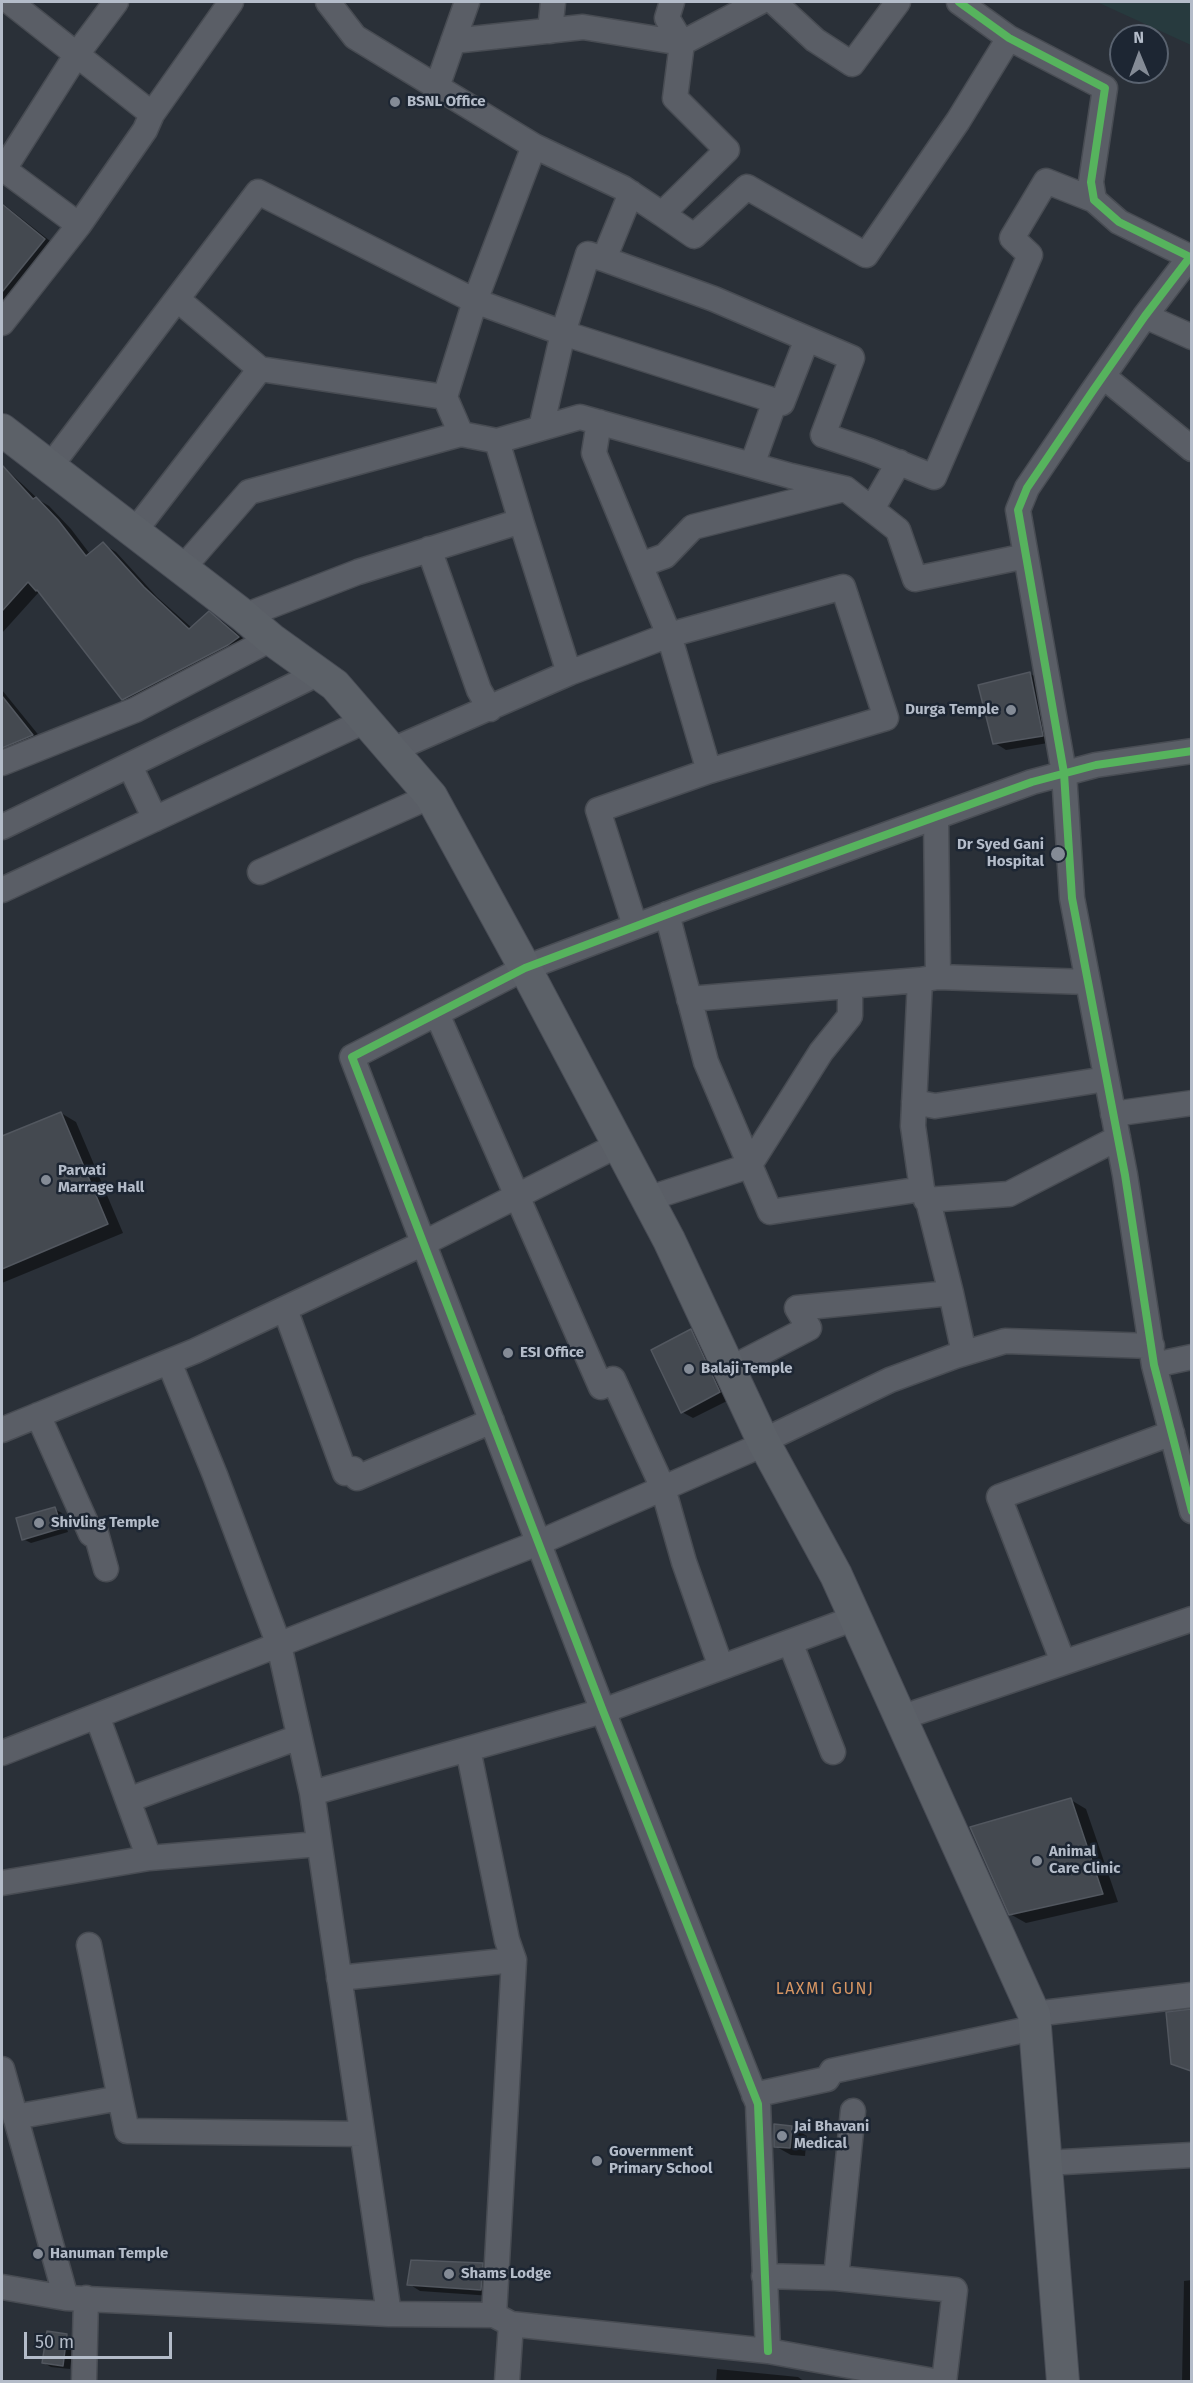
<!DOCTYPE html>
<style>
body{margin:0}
#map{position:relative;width:1193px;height:2383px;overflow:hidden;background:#2a3038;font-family:"Fira Sans",sans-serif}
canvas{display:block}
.frame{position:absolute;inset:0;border:3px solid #b4bcc9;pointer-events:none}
.north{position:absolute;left:1109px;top:24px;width:60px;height:60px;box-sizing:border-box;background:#1d2633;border:2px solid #59626f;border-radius:50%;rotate:359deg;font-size:16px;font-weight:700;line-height:24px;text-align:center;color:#b4bcc9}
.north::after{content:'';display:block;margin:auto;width:21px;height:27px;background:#848b96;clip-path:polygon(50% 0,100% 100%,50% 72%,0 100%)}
.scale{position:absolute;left:24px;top:2332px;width:148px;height:27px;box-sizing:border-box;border:3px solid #b4bcc9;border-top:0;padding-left:8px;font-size:18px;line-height:21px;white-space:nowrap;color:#b4bcc9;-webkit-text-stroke:4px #1d2633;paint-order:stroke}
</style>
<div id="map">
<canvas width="1193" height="2383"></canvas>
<div class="frame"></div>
<div class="north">N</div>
<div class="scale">50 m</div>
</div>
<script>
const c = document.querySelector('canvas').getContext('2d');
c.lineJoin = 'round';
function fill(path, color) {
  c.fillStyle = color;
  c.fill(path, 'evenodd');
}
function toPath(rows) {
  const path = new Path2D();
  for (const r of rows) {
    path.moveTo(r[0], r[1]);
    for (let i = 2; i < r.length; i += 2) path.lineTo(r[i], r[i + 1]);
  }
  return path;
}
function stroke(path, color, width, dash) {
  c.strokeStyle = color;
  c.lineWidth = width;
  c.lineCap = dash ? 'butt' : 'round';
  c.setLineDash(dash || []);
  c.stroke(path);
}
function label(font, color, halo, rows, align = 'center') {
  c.font = font + ' "Fira Sans",sans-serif';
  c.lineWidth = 5;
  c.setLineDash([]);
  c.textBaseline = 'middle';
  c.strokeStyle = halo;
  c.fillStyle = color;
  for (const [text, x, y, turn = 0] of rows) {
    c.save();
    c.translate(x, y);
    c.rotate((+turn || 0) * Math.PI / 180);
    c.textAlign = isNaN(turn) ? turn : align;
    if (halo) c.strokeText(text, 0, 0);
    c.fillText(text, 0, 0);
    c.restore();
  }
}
fill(toPath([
 [1097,2,1191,2,1191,45]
]), '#273a3e');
fill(toPath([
 [2,203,59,248,2,320],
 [2,465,39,500,49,506,71,529,90,554,103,544,116,552,157,597,192,628,209,613,222,621,251,645,136,706,123,699,39,592,2,633],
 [1029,673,1041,680,1054,742,1006,750,995,743],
 [2,690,45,743,2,760],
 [61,1113,76,1122,123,1233,2,1283,2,1138],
 [691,1330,702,1337,731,1399,693,1418,682,1412],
 [54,1509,62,1513,68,1532,31,1543,23,1539],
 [1071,1800,1086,1809,1118,1902,1026,1923,1010,1914],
 [1192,2011,1192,2072,1172,2063,1168,2014],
 [793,2128,807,2136,805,2156,791,2155,775,2146,789,2141,789,2148,791,2148],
 [482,2264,494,2271,492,2296,420,2291,409,2284],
 [1192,2280,1192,2382,1182,2382,1184,2281],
 [48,2333,67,2336,74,2340,70,2369,51,2367,44,2363],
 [717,2369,798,2377,805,2382,716,2382]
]), '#0007');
const building = toPath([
 [2,204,45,239,2,292,2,204],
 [2,465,33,499,36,497,58,520,86,556,103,542,144,587,189,629,209,611,239,637,228,645,122,700,37,590,36,591,28,582,2,611,2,465],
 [1030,672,1043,736,993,744,978,685,1030,672],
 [2,696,33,735,2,748,2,696],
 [61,1112,108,1224,2,1269,2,1136,61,1112],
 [691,1329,720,1392,681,1413,651,1350,691,1329],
 [55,1507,62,1528,22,1540,16,1518,55,1507],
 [1071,1798,1103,1894,1009,1915,970,1827,1071,1798],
 [1191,2009,1191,2071,1171,2064,1166,2012,1191,2009],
 [774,2124,792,2126,790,2148,774,2147,774,2124],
 [411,2260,483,2263,481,2290,407,2285,411,2260],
 [47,2331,67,2334,63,2366,42,2363,47,2331]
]);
fill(building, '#444950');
stroke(building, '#52575f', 1.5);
const minor = toPath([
 [328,2,355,37,534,146,623,188,662,214,727,150,675,98,682,43,667,18,672,2],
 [774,2,815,40,852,64,898,2],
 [959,2,1009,38,1105,88,1091,182,1094,200,1119,222,1190,257,1145,316,1092,392,1027,488,1018,510,1064,773,1072,898,1125,1175,1154,1365,1192,1511],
 [550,31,553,2],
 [453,41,583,27,682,43,760,2],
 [437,87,467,2],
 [152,114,231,2],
 [2,168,79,225],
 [4,169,77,54,116,2],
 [631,193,604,259,714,299,852,358,823,435,870,451,934,477,1030,255,1012,238,1046,181,1094,200],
 [662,214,694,236,747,187,866,255,958,121,1009,38],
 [604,259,588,254,563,333,782,403,807,339],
 [177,299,260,369],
 [1145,316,1192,337],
 [2,323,79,225,145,130,152,114,10,2],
 [1103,376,1192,449],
 [599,422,594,453,669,635,843,587,886,718,709,771],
 [497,441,580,417,791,476,846,489,898,530,915,579,1026,556],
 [752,465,775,401],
 [49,468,258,192,475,301,563,333,541,428],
 [872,509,899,462],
 [521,521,497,441,461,434,445,397,475,301,534,146],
 [134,532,260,369,445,397],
 [429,549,479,690,490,709],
 [640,565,665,556,693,527,840,490],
 [182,569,249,492,461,434],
 [244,616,358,572,521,521,569,673,390,751],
 [569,673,669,635,709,771,598,810,635,926],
 [2,763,135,710,271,639],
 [130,766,155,819],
 [2,827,319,673],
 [260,872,431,796],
 [2,890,365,721],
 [667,914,706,1062,770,1212,922,1189,913,1126,920,980,938,977,936,817],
 [938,977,1088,982],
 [689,999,920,980],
 [437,1014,601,1387,613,1379,663,1488,684,1562,721,1667],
 [914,1102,935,1106,1106,1079],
 [1113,1114,1192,1103],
 [647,1199,749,1166,821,1052,850,1016,850,986],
 [926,1200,1009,1194,1118,1138],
 [951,1293,964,1353],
 [285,1309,345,1473,353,1469,357,1478,492,1421],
 [169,1362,215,1475,279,1645,312,1793,389,2314],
 [1154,1365,1192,1357],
 [728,1370,809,1328,797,1308,951,1293,929,1205,922,1189],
 [38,1415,91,1534,96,1533,106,1569],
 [2,1430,195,1351,424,1243,618,1145],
 [763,1441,890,1380,955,1356,1005,1341,1152,1346],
 [790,1642,833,1752],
 [1063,1662,999,1497,1172,1433],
 [900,1718,1192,1619],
 [468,1749,507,1940,514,1960],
 [2,1753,538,1543,764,1444],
 [312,1793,603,1711,855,1618],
 [128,1800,299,1737],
 [149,1858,319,1844],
 [2,1883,149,1858,97,1716],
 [89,1945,120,2098],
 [339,1978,514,1960,494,2315],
 [1034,2014,1192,1995],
 [2,2069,66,2298],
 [754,2095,827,2079,832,2071,1034,2028],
 [15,2117,120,2098,127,2131,362,2134],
 [1045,2163,1192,2155],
 [764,2276,836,2278,853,2111],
 [836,2278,955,2290,944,2382],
 [2,2287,66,2298,389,2314,494,2315,511,2324,768,2351,939,2382],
 [768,2351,758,2104,603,1711,352,1057,525,968,700,902,1032,782,1096,765,1192,751],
 [84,2382,86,2298],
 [507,2382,511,2324]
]);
const major = toPath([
 [2,430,244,616,271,639,335,685,431,796,525,968,669,1240,763,1441,836,1575,1034,2014,1063,2382]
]);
stroke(minor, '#484c53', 27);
stroke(major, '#484c55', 34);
stroke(minor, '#5a5e66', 24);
stroke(major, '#5c6168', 32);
stroke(toPath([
 [959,2,1009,38,1105,88,1091,182,1094,200,1119,222,1190,257,1145,316,1092,392,1027,488,1018,510,1064,773,1072,898,1125,1175,1154,1365,1192,1511],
 [768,2351,758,2104,603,1711,352,1057,525,968,700,902,1032,782,1096,765,1192,751]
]), '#56b35d', 8);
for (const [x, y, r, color] of [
 [395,102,6,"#848b96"],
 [1011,710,6,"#848b96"],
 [1058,854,8,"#848b96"],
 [46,1180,6,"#848b96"],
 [508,1353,6,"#848b96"],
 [689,1369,6,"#848b96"],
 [39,1523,6,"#848b96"],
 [1037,1861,6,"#848b96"],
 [782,2136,6,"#848b96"],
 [597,2161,6,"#848b96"],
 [38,2254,6,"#848b96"],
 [449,2274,6,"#848b96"]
]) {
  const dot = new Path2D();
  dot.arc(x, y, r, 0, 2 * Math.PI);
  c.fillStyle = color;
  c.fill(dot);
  stroke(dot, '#1d2633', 2);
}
label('bold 15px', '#b4bcc9', '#1d2633', [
 ["BSNL Office",407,102],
 ["Durga Temple",999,710,"right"],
 ["Dr Syed Gani",1044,845,"right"],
 ["Hospital",1044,862,"right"],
 ["Parvati",58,1171],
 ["Marrage Hall",58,1188],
 ["ESI Office",520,1353],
 ["Balaji Temple",701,1369],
 ["Shivling Temple",51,1523],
 ["Animal",1049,1852],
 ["Care Clinic",1049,1869],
 ["Jai Bhavani",794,2127],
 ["Medical",794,2144],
 ["Government",609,2152],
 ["Primary School",609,2169],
 ["Hanuman Temple",50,2254],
 ["Shams Lodge",461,2274]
], 'left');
c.letterSpacing = '1.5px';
label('16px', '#d59563', '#1d2633', [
 ["LAXMI GUNJ",825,1990]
]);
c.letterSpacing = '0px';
</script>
